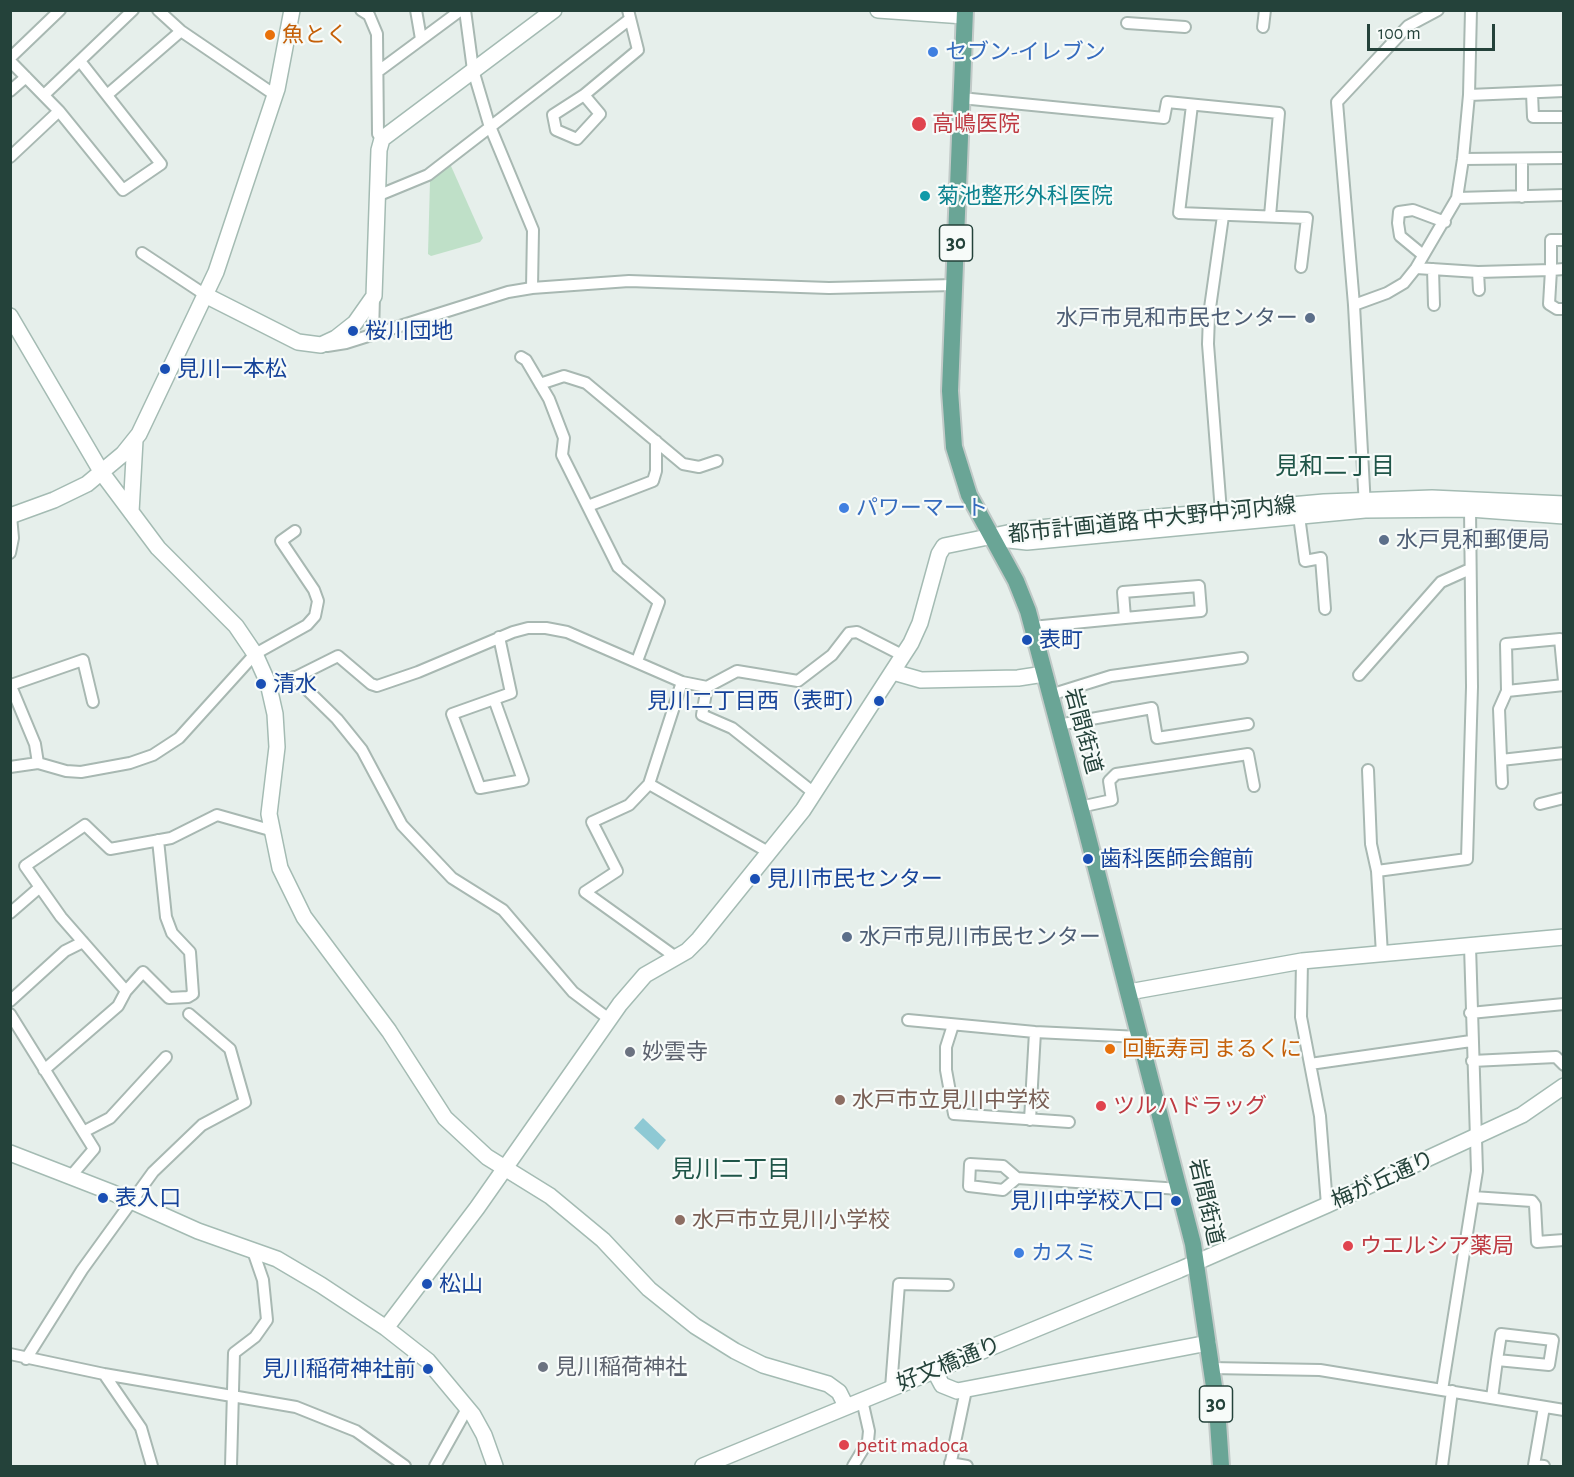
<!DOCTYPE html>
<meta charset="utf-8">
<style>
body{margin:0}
#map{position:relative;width:1574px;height:1477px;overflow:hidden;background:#e6efeb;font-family:"Alegreya Sans",sans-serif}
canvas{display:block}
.frame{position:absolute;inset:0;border:12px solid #24423a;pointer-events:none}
.scale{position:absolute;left:1367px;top:24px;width:128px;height:27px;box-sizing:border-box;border:3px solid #24423a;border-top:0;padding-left:8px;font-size:18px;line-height:21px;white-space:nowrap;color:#24423a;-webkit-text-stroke:4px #f7fbf9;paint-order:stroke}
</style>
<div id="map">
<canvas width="1574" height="1477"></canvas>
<div class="frame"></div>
<div class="scale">100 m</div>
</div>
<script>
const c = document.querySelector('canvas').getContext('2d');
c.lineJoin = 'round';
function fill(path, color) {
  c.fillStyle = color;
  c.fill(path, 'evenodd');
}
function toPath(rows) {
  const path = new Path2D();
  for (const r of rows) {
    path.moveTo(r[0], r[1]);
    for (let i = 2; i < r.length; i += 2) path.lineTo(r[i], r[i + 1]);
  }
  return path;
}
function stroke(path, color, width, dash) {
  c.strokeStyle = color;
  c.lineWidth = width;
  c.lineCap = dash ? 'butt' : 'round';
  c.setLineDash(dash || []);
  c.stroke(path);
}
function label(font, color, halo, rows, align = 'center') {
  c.font = font + ' "Alegreya Sans","Noto Sans JP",sans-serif';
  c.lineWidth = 4.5;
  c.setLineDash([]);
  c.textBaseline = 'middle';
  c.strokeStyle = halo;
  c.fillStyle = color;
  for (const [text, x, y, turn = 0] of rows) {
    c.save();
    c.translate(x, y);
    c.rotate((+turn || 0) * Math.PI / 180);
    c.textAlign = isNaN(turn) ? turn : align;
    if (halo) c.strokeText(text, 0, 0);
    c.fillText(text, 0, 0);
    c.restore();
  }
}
fill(toPath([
 [447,165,451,166,483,238,480,242,431,256,428,254,430,181]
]), '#bfe0c8');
fill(toPath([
 [643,1118,666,1140,658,1150,634,1128]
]), '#8ec9d4');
const street = toPath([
 [158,10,181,31,275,95],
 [361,10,369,15,377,34,378,134,382,139],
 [416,10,421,39],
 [465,10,473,70,489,124,533,230,532,288],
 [1127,23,1185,27],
 [1263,27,1265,10],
 [10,58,60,10],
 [10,61,59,111,123,190,161,164,80,61],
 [380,70,461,10],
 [10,91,26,77],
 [1532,93,1533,117,1564,117],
 [44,95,133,10],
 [107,95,181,31],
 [584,95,600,114,577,139,556,130,553,115,584,95,638,50,628,10],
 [1469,95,1564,91],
 [961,98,1164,118,1167,102,1279,113,1270,216],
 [1192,105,1179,213,1307,218,1301,267],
 [10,157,59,111],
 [1463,159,1564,158],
 [377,196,428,175,630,19],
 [1522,197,1522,160],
 [1457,198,1564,195],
 [142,253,207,296],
 [1423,255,1400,236,1398,223,1399,212,1413,210,1445,222],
 [1416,268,1478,272,1551,270,1551,240,1564,240],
 [1433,269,1434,305],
 [1564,269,1551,270,1549,304,1557,309,1564,309],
 [1478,272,1479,290],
 [1354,305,1387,293,1404,283,1416,268,1457,198,1463,159,1469,95,1471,10],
 [373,335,374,296],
 [327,346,346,343,508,292,532,288,629,281,829,288,954,285],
 [521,357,526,360,549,399,564,438,562,455,618,567,659,602,637,661],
 [540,384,564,376,586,383,683,464,699,467,717,461],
 [588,506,653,481,656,471,656,441],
 [1365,507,1354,305,1337,102,1408,26,1438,10],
 [1221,512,1208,344,1209,315,1223,216],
 [1299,516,1305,561,1321,558,1325,609],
 [10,553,13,538,11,516],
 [1032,627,1125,618,1201,611,1199,586,1123,592,1125,618],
 [1359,675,1441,582,1470,569],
 [294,677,337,719,362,750,402,825,452,878,503,910,573,992,609,1019],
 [268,683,296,677,338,656,371,684,377,686,418,672,513,632,528,628,546,628,567,632,682,682,707,687,737,671,798,681,832,655,849,633,857,632,904,656],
 [10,684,35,744,38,763],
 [11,685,83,660,93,702],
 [707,687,702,715,732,728,814,793],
 [1507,691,1564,685],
 [1050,695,1111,676,1242,658],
 [494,699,523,780,480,788,452,714,511,693,499,637],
 [1058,725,1152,708,1157,738,1248,724],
 [1501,760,1564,753],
 [10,767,38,763,66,771,81,772,130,763,153,755,179,738,255,654,307,625,315,616,318,601,314,590,281,541,295,531],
 [1368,770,1371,844,1377,871,1382,954],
 [1502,783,1499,709,1507,691,1506,644,1560,639,1564,681],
 [649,784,770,853],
 [1540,804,1564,798],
 [1080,807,1112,800,1109,781,1116,774,1248,754,1254,786],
 [1377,871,1467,859,1472,687,1470,509],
 [10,913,40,887],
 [677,958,585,892,617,871,592,822,629,805,649,784,682,682],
 [1302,961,1301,1017,1320,1116,1327,1205],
 [126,991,143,972,169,998,188,997,193,994,190,952,172,933,166,917,158,840],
 [10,1001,65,951,83,942],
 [1470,1013,1564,1004],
 [10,1014,94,1149,71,1176],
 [908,1020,1035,1032,1140,1037],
 [953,1025,946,1047,946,1070,954,1114,1069,1122],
 [1472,1061,1556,1057,1564,1065],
 [1310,1064,1471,1041],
 [44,1070,118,1006,126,991,61,917,25,866,85,825,110,849,171,838,217,815,270,830],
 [1030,1120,1035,1032],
 [85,1131,110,1118,166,1057],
 [1017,1178,1003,1190,969,1186,970,1164,1003,1166,1017,1178,1180,1189],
 [1473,1197,1532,1201,1535,1205,1537,1242,1564,1240],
 [10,1354,104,1374,296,1407,356,1431,405,1466],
 [26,1359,82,1270,153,1172,202,1125,245,1102,230,1049,189,1014],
 [1211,1368,1320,1370,1564,1410],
 [104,1374,141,1428,152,1466],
 [891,1388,899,1284,948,1285],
 [1442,1390,1477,1171,1470,946],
 [1492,1398,1497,1360,1501,1334,1553,1340,1549,1365,1497,1360],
 [950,1463,967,1466],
 [231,1466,234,1353,255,1337,267,1320,263,1280,253,1251],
 [435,1466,468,1407],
 [853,1466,868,1441,869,1431,862,1400],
 [950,1466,966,1390],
 [1442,1466,1452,1391],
 [1544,1466,1534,1465,1544,1407]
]);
const secondary = toPath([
 [878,10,964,16],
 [207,296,298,342,321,345,336,338,355,323,374,296,379,150,382,139,554,10],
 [10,316,102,473,158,548,236,626,255,654,268,683,275,714,277,747,269,814,280,868,304,917,389,1031,445,1118,487,1157,550,1196,603,1240,649,1289,695,1326,735,1351,763,1365,828,1384,839,1392,846,1406],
 [131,512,135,440],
 [10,516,54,500,87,484,123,454,139,434,216,272,277,89,292,10],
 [1000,539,1027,542,1365,510,1470,509,1564,516],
 [893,672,921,680,1018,678,1044,674],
 [1129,992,1302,961,1564,937],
 [10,1153,113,1193,198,1231,277,1259,321,1285,386,1328,428,1361,473,1415,484,1435,495,1466],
 [386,1328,477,1208,620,1004,645,975,687,951,699,939,803,810,911,643,920,623,939,554,944,546,1027,529,1324,502,1432,498,1564,504],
 [934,1370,942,1385,957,1391,1208,1343],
 [703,1466,1179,1270,1327,1205,1522,1115,1564,1086]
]);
const primary = toPath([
 [965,10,950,391,954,447,969,495,1016,581,1028,611,1082,814,1193,1244,1217,1407,1221,1466]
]);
stroke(street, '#a8b8b2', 14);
stroke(secondary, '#a4bbb3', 18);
stroke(primary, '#c2cac8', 20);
stroke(street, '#fff', 10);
stroke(secondary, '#fff', 15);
stroke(primary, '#6aa596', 16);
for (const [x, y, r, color] of [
 [270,35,6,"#e8710a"],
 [933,52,6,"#3f7fe0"],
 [919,124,8,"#e0444e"],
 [925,196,6,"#0f9aa8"],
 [1310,318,6,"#5c6f8a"],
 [353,331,6,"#1a4fb4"],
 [165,369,6,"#1a4fb4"],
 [844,508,6,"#3f7fe0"],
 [1384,540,6,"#5c6f8a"],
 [1027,640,6,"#1a4fb4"],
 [261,684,6,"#1a4fb4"],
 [879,701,6,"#1a4fb4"],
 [1088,859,6,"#1a4fb4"],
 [755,879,6,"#1a4fb4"],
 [847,937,6,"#5c6f8a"],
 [1110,1049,6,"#e8710a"],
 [630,1052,6,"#6b7280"],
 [840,1100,6,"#8d6e63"],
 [1101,1106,6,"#e0444e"],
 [103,1198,6,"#1a4fb4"],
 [1176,1201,6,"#1a4fb4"],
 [680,1220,6,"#8d6e63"],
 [1348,1246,6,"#e0444e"],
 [1019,1253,6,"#3f7fe0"],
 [427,1284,6,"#1a4fb4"],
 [543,1367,6,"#6b7280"],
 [428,1369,6,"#1a4fb4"],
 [844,1445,6,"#e0444e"]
]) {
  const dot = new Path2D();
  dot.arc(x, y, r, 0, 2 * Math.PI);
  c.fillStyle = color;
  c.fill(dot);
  stroke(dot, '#f7fbf9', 2);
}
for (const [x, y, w] of [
 [956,243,33],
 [1216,1404,33]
]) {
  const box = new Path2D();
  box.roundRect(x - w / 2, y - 18, w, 36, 4.5);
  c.fillStyle = '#f7fbf9';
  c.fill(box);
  stroke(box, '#24423a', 1.5);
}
label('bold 21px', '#24423a', null, [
 ["30",956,243],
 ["30",1216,1404]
]);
label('22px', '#c56008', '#f7fbf9', [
 ["魚とく",282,35],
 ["回転寿司 まるくに",1122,1049]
], 'left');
label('22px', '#366cbe', '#f7fbf9', [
 ["セブン-イレブン",945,52],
 ["パワーマート",856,508],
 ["カスミ",1031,1253]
], 'left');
label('22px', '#be3a42', '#f7fbf9', [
 ["高嶋医院",932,124],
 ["ツルハドラッグ",1113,1106],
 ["ウエルシア薬局",1360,1246],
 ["petit madoca",856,1445]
], 'left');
label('22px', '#0d838f', '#f7fbf9', [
 ["菊池整形外科医院",937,196]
], 'left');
label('22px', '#4e5e75', '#f7fbf9', [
 ["水戸市見和市民センター",1298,318,"right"],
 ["水戸見和郵便局",1396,540],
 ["水戸市見川市民センター",859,937]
], 'left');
label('22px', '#164399', '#f7fbf9', [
 ["桜川団地",365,331],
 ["見川一本松",177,369],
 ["表町",1039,640],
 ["清水",273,684],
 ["見川二丁目西（表町）",867,701,"right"],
 ["歯科医師会館前",1100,859],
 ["見川市民センター",767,879],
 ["表入口",115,1198],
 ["見川中学校入口",1164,1201,"right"],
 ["松山",439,1284],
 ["見川稲荷神社前",416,1369,"right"]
], 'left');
label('22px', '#24423a', '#f7fbf9', [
 ["都市計画道路 中大野中河内線",1152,520,-6],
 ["岩間街道",1083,731,75],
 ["梅が丘通り",1383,1180,-24],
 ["岩間街道",1206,1202,77],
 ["好文橋通り",949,1364,-22]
]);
label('22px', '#5b616d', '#f7fbf9', [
 ["妙雲寺",642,1052],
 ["見川稲荷神社",555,1367]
], 'left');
label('22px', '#785e54', '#f7fbf9', [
 ["水戸市立見川中学校",852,1100],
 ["水戸市立見川小学校",692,1220]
], 'left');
label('24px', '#1f5548', '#f7fbf9', [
 ["見和二丁目",1335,467],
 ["見川二丁目",731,1170]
]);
</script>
